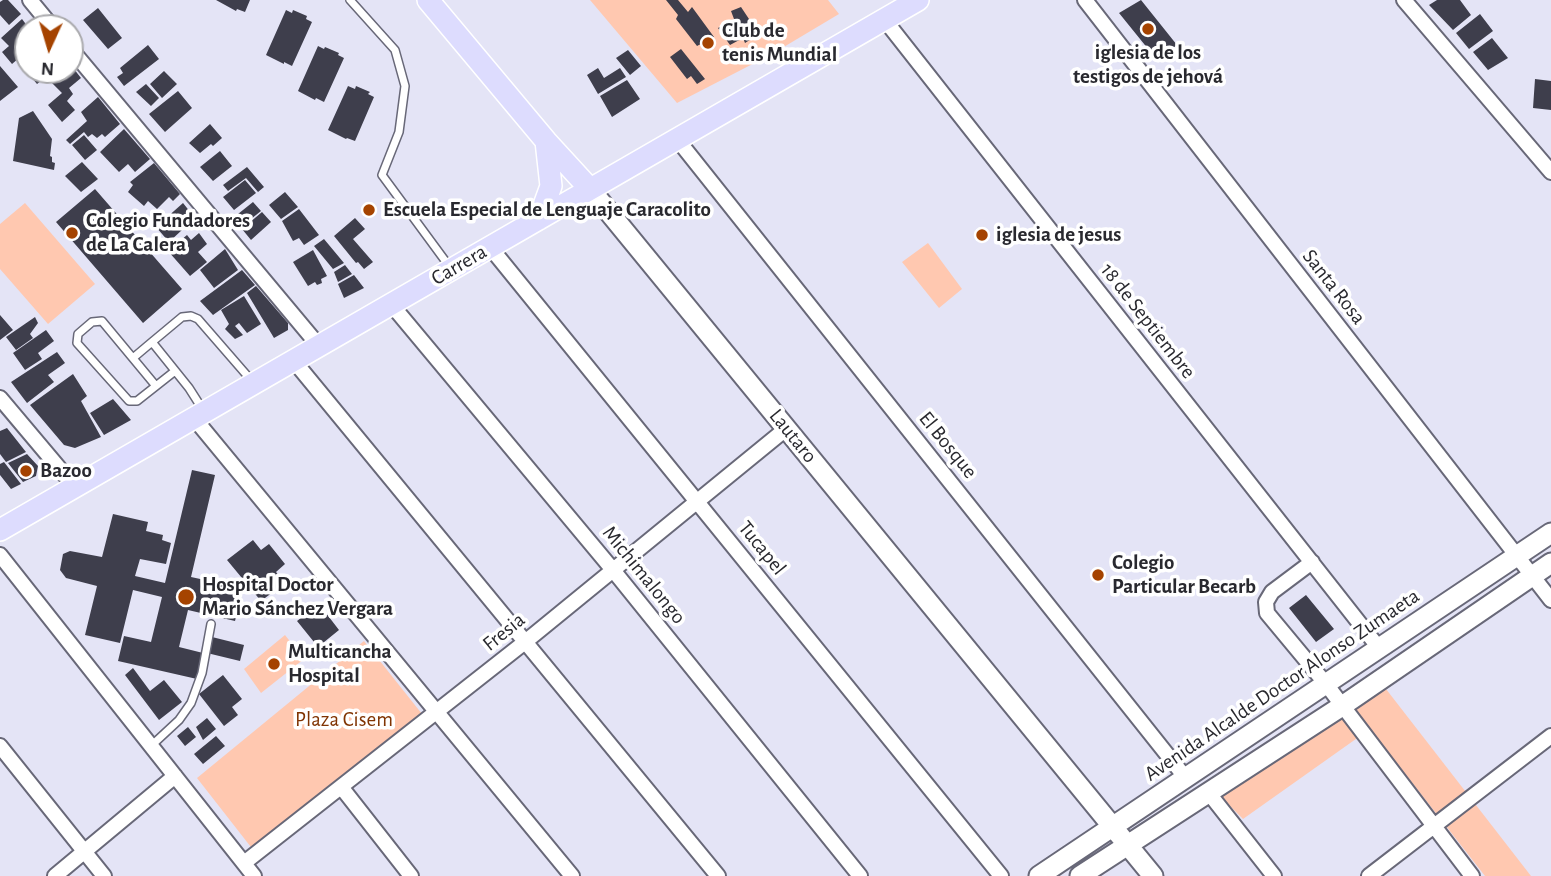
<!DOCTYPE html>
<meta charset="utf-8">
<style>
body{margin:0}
#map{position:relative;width:1551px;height:876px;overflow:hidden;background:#e4e4f6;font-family:"Alegreya Sans",sans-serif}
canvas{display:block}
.north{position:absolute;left:14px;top:14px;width:70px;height:70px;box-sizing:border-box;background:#fff;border:2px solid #a9a9ac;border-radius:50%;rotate:184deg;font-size:19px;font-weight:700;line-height:28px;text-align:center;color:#29292f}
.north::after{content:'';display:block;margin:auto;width:24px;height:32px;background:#a54300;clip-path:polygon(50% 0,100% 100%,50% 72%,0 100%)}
</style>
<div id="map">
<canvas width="1551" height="876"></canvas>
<div class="north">N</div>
</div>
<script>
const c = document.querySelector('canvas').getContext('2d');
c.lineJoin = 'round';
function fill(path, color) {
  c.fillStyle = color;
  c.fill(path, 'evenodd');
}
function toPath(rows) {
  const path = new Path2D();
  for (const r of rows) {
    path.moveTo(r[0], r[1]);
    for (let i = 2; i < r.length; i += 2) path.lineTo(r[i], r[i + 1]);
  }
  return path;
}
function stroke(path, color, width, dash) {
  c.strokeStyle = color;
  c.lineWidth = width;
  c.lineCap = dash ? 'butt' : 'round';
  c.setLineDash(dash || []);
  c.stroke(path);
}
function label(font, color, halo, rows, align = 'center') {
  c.font = font + ' "Alegreya Sans",sans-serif';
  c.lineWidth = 7;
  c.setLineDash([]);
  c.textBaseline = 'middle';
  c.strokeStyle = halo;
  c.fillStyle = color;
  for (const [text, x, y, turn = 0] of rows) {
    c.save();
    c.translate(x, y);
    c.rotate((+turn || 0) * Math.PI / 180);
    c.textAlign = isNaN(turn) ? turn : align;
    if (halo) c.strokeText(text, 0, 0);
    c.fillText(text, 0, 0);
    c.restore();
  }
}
fill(toPath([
 [590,0,828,0,839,14,772,54,677,103],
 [25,203,95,284,48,324,0,269,0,224],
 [928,243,962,289,939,308,902,262],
 [285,635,304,659,261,693,244,669],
 [364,641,426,719,254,851,197,778],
 [1386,689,1531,876,1485,876,1370,729,1243,819,1221,797]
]), '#ffc8b0');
fill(toPath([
 [3,0,8,0,21,14,9,25,0,15,0,2],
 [216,0,250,0,245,12,237,9,236,11],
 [666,0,678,0,688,12,692,7,714,37,697,46,676,19,678,15],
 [1141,0,1177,45,1157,60,1119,13],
 [1437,0,1460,0,1471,15,1453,30,1429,5],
 [741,7,759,34,745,43,743,38,730,45,718,28,734,19,731,11],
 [98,8,122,38,108,49,83,20],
 [286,10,292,13,293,10,307,16,306,19,312,22,292,66,284,62,284,64,266,55],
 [1480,14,1493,31,1469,49,1456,33],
 [22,19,28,27,28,34,18,44,25,53,12,64,2,52,9,46,1,38],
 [1492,38,1508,58,1488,70,1473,52],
 [148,45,159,59,124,86,117,77,123,73,120,68],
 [318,46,324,49,325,47,339,53,338,55,344,58,324,102,316,98,315,100,298,91],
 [681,49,705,79,697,84,691,76,687,79,670,57],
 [628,50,641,66,630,75,616,58],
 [28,62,28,70,55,70,37,84,22,66],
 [70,64,81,78,69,88,73,94,67,101,75,110,62,122,48,105,62,93,50,81,61,70,70,70],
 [0,66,18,87,0,101],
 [598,68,604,78,620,68,626,77,598,94,587,75],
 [164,71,177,84,162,98,150,84],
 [1535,79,1551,81,1551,110,1533,108],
 [627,80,640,99,612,117,600,96],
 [146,84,159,98,151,106,136,92],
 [348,86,355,89,356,86,370,92,368,94,374,97,355,141,347,138,346,139,328,130],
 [178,91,192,108,165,132,149,114],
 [98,97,120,124,105,137,102,134,97,138,92,134,88,137,84,132,70,144,66,140,87,121,81,112],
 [33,111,52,139,50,156,52,157,52,162,55,163,54,170,13,161,19,118],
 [210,124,222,138,213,146,211,144,200,153,189,143],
 [124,129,150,159,135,172,128,164,119,172,100,152],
 [84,135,97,150,85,160,72,145],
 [220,151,232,166,213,181,200,167],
 [82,162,98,179,81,192,65,176],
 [154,163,180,194,173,201,169,197,157,209,148,201,144,206,128,192,133,185,130,182],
 [247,167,264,187,258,192,246,178,228,191,223,185],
 [245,180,256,193,234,210,223,197],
 [95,189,182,289,143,323,56,222],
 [285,192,298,207,281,219,269,205],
 [253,202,261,211,241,227,233,218],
 [183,203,195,218,169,242,156,227],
 [299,209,319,235,304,245,299,238,293,241,282,221],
 [262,212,271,222,251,240,242,229],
 [355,218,365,229,353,239,373,262,364,269,358,262,356,263,334,236],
 [199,233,207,244,198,252,207,262,190,276,168,251,187,235,191,240],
 [324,239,344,263,333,269,314,246],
 [225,249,238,270,214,288,200,270],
 [313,250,327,276,321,279,322,283,317,285,315,282,308,286,293,262],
 [345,265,352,274,338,282,334,272],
 [242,270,255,285,213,315,200,301],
 [354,275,364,288,344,298,338,284],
 [256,286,288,323,288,330,274,338,247,293],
 [244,296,261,324,247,333,239,323,235,326,243,335,235,339,225,329,229,324,221,310],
 [0,315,13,330,0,340],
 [35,317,38,323,30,334,33,338,16,350,6,337],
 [46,330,54,341,38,353,42,359,25,370,13,353],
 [57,352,65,363,48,375,54,382,27,403,11,382],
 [73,374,87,396,81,401,101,437,75,448,64,445,30,405],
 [113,399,131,420,104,435,90,413],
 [7,428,26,452,6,462,0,454,0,431],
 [27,454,38,466,36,476,23,482,8,463],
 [4,462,21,484,11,489,0,475,0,464],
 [192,470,215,475,191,577,228,585,226,590,242,594,235,621,188,610,179,647,203,653,197,679,118,661,124,636,151,642,162,597,133,590,120,643,85,635,97,586,66,578,60,570,63,554,70,551,102,557,113,514,148,522,146,531,163,535,162,540,171,543,166,564,140,559,135,576,165,583],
 [253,540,261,550,269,544,285,564,276,572,285,583,261,601,227,560],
 [1306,595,1334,629,1316,642,1289,608],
 [319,604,339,630,318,647,297,621],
 [212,637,244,645,240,661,207,653],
 [133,668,150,691,164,680,182,702,159,720,125,675],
 [223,675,242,699,232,707,238,715,224,726,199,694],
 [207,718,216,729,203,740,196,727],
 [188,727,196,737,185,746,177,736],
 [216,736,225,746,203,764,194,754]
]), '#3e3e4c');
const lane = toPath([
 [350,0,395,50,405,86,399,132,382,175,449,266],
 [133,358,152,342],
 [156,386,102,321,92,322,78,334,77,343,129,401,137,401,175,371],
 [203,410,189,388,152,342,182,317,191,316,198,319,251,380],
 [151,746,179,720,191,703,202,673,211,624]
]);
const street = toPath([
 [30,0,53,28],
 [1085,0,1551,600],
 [1404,0,1551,172],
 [884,19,1379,648],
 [70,48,319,346],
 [677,139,1185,777],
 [490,247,1001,876],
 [391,304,613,570,860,876],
 [294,361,718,876],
 [0,398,75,487],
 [194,418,572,876],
 [0,555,254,876],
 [1312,562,1272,592,1266,602,1267,613,1326,684,1472,876],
 [0,746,104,876],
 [342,788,411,876],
 [1208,792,1274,876],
 [244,863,525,642,787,428],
 [55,876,175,776],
 [1369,876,1551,736]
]);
const secondary = toPath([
 [590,189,1153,876],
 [1039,876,1551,533],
 [1080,876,1342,706,1551,563]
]);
const primary = toPath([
 [428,0,546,141,590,189],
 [539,219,551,186,546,141],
 [0,530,918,0]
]);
stroke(lane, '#686878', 10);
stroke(street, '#686878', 18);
stroke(secondary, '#686878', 23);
stroke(primary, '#fff', 24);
stroke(lane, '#fff', 7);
stroke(street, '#fff', 14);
stroke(secondary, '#fff', 19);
stroke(primary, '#dddcfe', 21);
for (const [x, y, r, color] of [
 [1148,29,7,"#a54300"],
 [708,43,7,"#a54300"],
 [369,210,7,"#a54300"],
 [72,233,7,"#a54300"],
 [982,235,7,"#a54300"],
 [26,471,7,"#a54300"],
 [1098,575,7,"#a54300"],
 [186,597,9,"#a54300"],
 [274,664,7,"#a54300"]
]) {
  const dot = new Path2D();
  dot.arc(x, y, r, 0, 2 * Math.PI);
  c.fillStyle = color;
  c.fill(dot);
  stroke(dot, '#fff', 2.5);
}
label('bold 21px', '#29292f', '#fff', [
 ["Club de",722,31],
 ["tenis Mundial",722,55],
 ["iglesia de los",1148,53,"center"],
 ["testigos de jehová",1148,77,"center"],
 ["Escuela Especial de Lenguaje Caracolito",383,210],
 ["Colegio Fundadores",86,221],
 ["de La Calera",86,245],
 ["iglesia de jesus",996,235],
 ["Bazoo",40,471],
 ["Colegio",1112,563],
 ["Particular Becarb",1112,587],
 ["Hospital Doctor",202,585],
 ["Mario Sánchez Vergara",202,609],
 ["Multicancha",288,652],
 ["Hospital",288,676]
], 'left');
label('21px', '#29292f', '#fff', [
 ["Carrera",459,265,-30],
 ["Santa Rosa",1334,287,52],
 ["18 de Septiembre",1148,321,52],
 ["Lautaro",793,436,51],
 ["El Bosque",948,445,51],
 ["Tucapel",762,548,51],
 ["Michimalongo",644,575,51],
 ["Fresia",504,632,-39],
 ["Avenida Alcalde Doctor Alonso Zumaeta",1282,685,-34]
]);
label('21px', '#803403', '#fff', [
 ["Plaza Cisem",344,720]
]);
</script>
